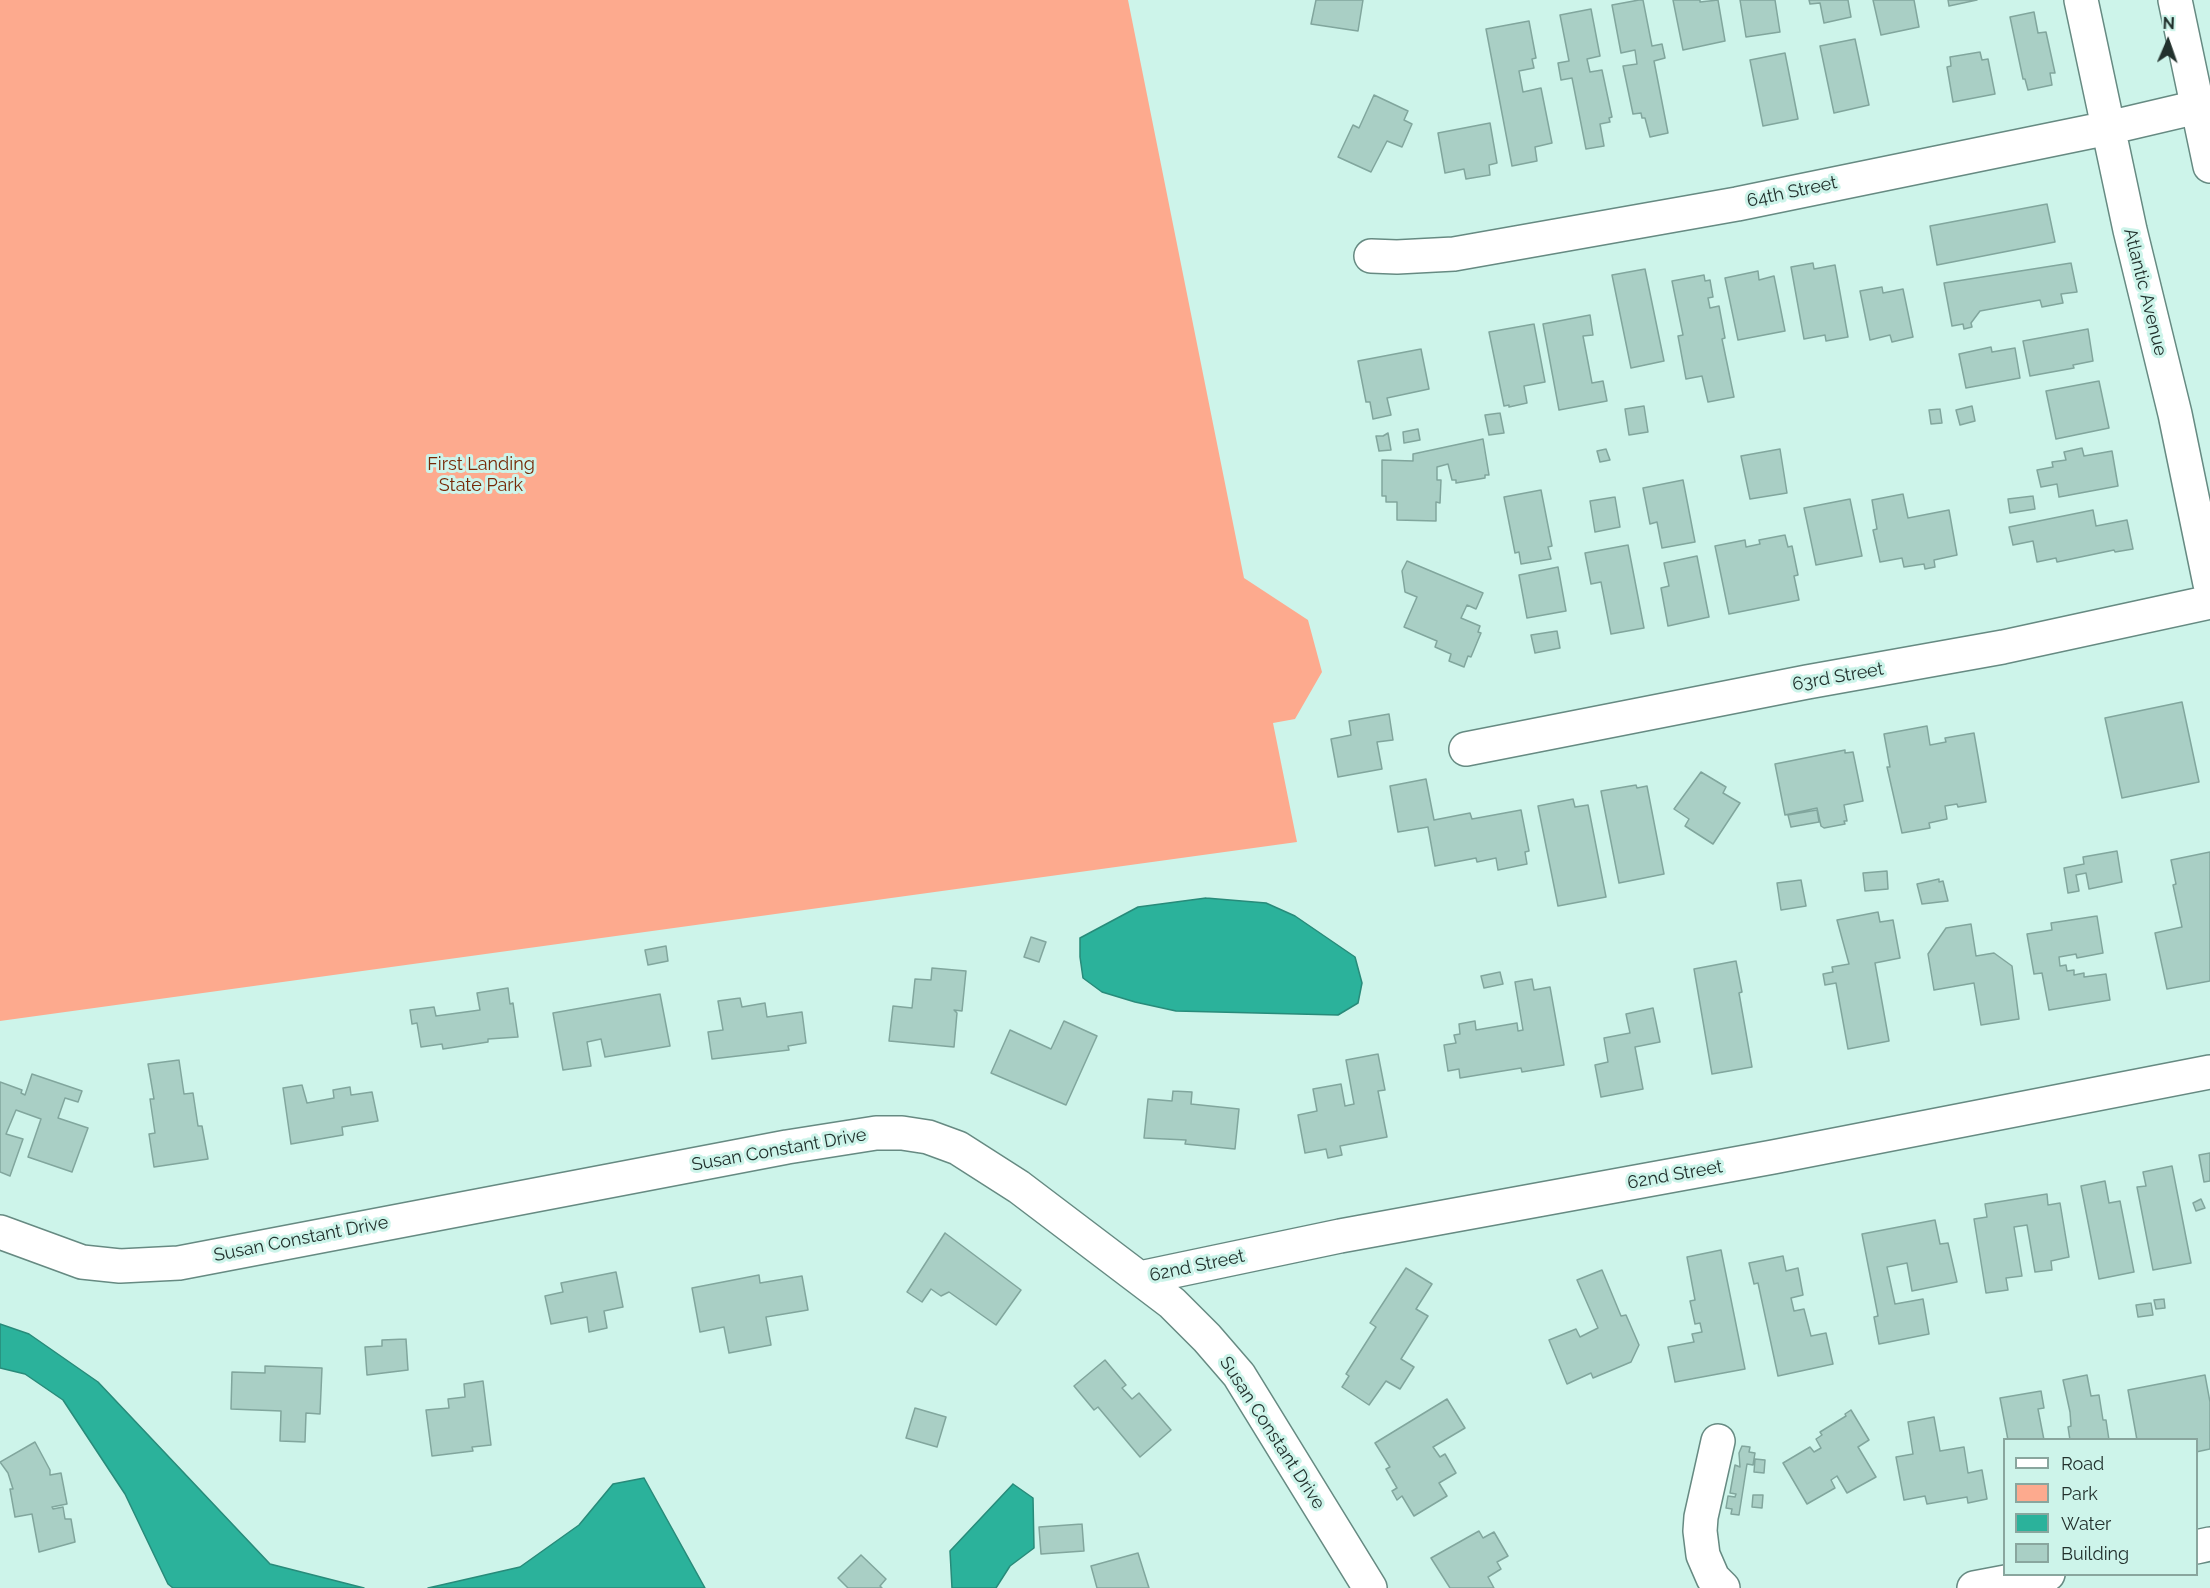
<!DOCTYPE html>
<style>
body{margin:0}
#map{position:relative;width:2210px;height:1588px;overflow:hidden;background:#cdf4ea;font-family:Raleway,sans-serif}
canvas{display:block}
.legend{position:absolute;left:2003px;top:1438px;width:195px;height:138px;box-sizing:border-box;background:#cdf4ea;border:2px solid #89a69e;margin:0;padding:8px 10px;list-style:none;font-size:18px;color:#22312d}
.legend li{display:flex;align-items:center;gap:12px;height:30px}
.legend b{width:30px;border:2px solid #89a69e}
.north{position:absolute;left:2138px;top:12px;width:60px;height:60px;-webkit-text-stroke:4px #cdf4ea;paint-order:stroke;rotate:2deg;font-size:16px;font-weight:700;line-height:24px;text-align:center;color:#22312d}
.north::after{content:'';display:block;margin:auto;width:21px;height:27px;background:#22312d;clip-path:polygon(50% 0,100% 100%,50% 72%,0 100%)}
</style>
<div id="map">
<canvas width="2210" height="1588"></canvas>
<ul class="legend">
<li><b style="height:8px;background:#fff"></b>Road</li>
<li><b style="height:16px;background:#fdaa8e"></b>Park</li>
<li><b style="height:16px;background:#2bb29b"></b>Water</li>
<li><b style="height:16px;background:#a9cfc5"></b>Building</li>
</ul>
<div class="north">N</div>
</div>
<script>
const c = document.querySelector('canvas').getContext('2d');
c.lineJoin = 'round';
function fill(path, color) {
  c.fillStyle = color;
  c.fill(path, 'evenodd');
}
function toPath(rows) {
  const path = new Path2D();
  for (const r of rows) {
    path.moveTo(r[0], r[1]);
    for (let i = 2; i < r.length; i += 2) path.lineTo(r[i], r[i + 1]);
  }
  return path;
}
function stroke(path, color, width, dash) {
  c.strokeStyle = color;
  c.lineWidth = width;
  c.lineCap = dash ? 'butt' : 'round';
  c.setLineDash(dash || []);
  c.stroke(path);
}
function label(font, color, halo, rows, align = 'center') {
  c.font = font + ' Raleway,sans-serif';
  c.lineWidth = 6;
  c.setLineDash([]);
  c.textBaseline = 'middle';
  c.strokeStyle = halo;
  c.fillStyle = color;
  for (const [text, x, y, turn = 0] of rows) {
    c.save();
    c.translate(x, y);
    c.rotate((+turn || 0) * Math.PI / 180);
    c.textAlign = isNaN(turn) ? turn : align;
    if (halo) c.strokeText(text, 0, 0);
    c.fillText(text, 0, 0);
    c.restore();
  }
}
fill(toPath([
 [0,0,1128,0,1244,578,1308,620,1322,672,1295,719,1273,723,1297,842,0,1021]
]), '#fdaa8e');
const water = toPath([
 [1206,898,1266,903,1295,916,1355,957,1362,983,1358,1003,1338,1015,1176,1011,1135,1002,1102,992,1083,978,1080,957,1080,938,1138,907,1206,898],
 [0,1324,29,1334,98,1382,270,1564,364,1588,173,1588,168,1584,125,1494,63,1400,25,1374,0,1368,0,1324],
 [644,1478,705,1588,428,1588,520,1567,579,1525,613,1484,644,1478],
 [1013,1484,1033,1498,1034,1548,1010,1566,996,1588,952,1588,950,1551,1013,1484]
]);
fill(water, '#2bb29b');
stroke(water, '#288b7a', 1.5);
const building = toPath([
 [1316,0,1363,0,1358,31,1311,24,1316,0],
 [1639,0,1643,0,1652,46,1662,44,1665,58,1654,61,1668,133,1650,137,1645,118,1642,118,1641,113,1633,114,1623,66,1637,64,1635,50,1621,53,1612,5,1639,0],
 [1673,0,1700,0,1700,2,1718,0,1725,41,1683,50,1673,0],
 [1740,0,1775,0,1780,32,1746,37,1740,0],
 [1809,0,1848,0,1851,17,1824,23,1820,3,1810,4,1809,0],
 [1873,0,1914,0,1919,27,1881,35,1873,0],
 [1948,0,1977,0,1949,6,1948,0],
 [1591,9,1600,56,1587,59,1590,72,1602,70,1612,117,1609,118,1610,122,1600,124,1604,146,1586,149,1572,78,1561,80,1558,63,1569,61,1560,15,1591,9],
 [2034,12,2038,33,2046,32,2055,73,2050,73,2052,85,2028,90,2025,79,2023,79,2010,17,2034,12],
 [1529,21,1536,58,1532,59,1534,68,1519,71,1523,92,1541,88,1552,143,1535,147,1537,161,1512,166,1486,29,1529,21],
 [1855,39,1869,105,1834,113,1820,46,1855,39],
 [1980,52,1982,60,1988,59,1995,94,1953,102,1947,67,1951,66,1950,57,1980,52],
 [1785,53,1798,119,1763,126,1750,60,1785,53],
 [1374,95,1408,111,1404,120,1412,124,1402,147,1387,141,1371,172,1338,157,1353,125,1359,128,1374,95],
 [1490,123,1497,163,1489,165,1490,175,1466,179,1464,169,1445,173,1438,133,1490,123],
 [2047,204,2055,242,1937,265,1930,226,2047,204],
 [1813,263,1814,269,1835,265,1848,337,1826,341,1825,335,1804,339,1791,267,1813,263],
 [2071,263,2077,292,2061,294,2063,303,2042,307,2040,300,1980,311,1971,323,1972,327,1964,329,1963,324,1952,326,1944,283,2071,263],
 [1645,269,1664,361,1631,368,1612,275,1645,269],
 [1758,271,1759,280,1774,276,1785,331,1738,340,1725,278,1758,271],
 [1704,275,1705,281,1710,280,1713,297,1708,298,1710,308,1719,306,1725,338,1722,339,1734,397,1708,402,1702,376,1686,379,1678,336,1683,335,1672,281,1704,275],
 [1882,287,1883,293,1903,289,1913,337,1892,342,1890,335,1870,340,1860,291,1882,287],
 [1590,315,1593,335,1583,336,1592,383,1603,381,1607,401,1559,410,1543,324,1590,315],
 [1534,324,1545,382,1524,386,1527,403,1509,407,1509,405,1504,406,1489,332,1534,324],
 [2088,329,2093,361,2073,365,2074,368,2030,376,2023,341,2088,329],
 [1991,347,1992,352,2015,348,2020,378,1966,388,1959,354,1991,347],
 [1421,349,1429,389,1387,398,1391,415,1373,419,1370,402,1366,402,1358,361,1421,349],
 [2099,381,2109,428,2056,439,2046,391,2099,381],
 [1644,406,1648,432,1629,435,1625,409,1644,406],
 [1972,406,1975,421,1960,425,1956,410,1972,406],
 [1940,409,1942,423,1931,424,1929,410,1940,409],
 [1500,413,1504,433,1489,435,1485,415,1500,413],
 [1418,429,1420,440,1404,443,1403,432,1418,429],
 [1388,433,1391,450,1379,451,1376,436,1383,436,1388,433],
 [1483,439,1489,475,1485,475,1485,478,1456,483,1456,480,1452,480,1448,464,1437,467,1437,480,1441,480,1440,503,1436,502,1436,521,1397,520,1397,502,1386,502,1386,496,1382,496,1382,460,1413,461,1413,454,1483,439],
 [2082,448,2084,456,2112,451,2118,486,2059,497,2057,484,2041,487,2037,470,2053,467,2052,462,2066,460,2064,452,2082,448],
 [1606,449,1610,460,1600,462,1597,451,1606,449],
 [1780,449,1787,493,1750,499,1741,456,1780,449],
 [1683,480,1695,542,1662,548,1657,522,1650,524,1643,488,1683,480],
 [1541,490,1552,546,1548,547,1551,559,1521,564,1519,552,1515,553,1504,497,1541,490],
 [1903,494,1908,518,1949,510,1957,555,1934,560,1935,567,1925,569,1924,564,1904,567,1902,558,1880,562,1873,530,1877,529,1872,500,1903,494],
 [2033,496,2035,509,2010,513,2008,499,2033,496],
 [1615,497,1620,527,1595,532,1590,501,1615,497],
 [1850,499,1862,556,1816,565,1804,508,1850,499],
 [2093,510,2096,526,2127,520,2133,549,2115,552,2114,550,2057,562,2056,558,2037,562,2033,541,2013,545,2009,527,2093,510],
 [1785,535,1788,547,1792,546,1798,575,1794,576,1799,600,1729,614,1715,546,1745,540,1746,547,1760,544,1759,540,1785,535],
 [1628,545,1644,628,1611,634,1601,582,1591,584,1585,553,1628,545],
 [1697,556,1709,617,1668,626,1661,588,1669,586,1664,563,1697,556],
 [1407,561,1483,593,1476,609,1467,605,1461,618,1480,626,1478,632,1481,633,1471,657,1468,656,1464,667,1449,661,1451,654,1435,647,1437,641,1404,627,1417,597,1405,592,1402,571,1407,561],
 [1558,567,1566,611,1527,618,1519,575,1558,567],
 [1557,631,1560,648,1535,653,1531,635,1557,631],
 [2182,702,2199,782,2122,798,2105,718,2182,702],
 [1389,714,1393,740,1377,742,1382,769,1338,777,1331,739,1351,735,1349,721,1389,714],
 [1927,726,1930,745,1946,742,1945,738,1974,733,1986,802,1958,807,1957,804,1945,806,1947,819,1929,823,1930,828,1902,833,1887,767,1890,767,1884,734,1927,726],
 [1845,750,1845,753,1853,752,1863,801,1844,805,1847,821,1844,821,1845,824,1824,828,1821,826,1817,808,1785,815,1775,764,1845,750],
 [1701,772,1726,787,1723,793,1740,803,1713,844,1685,826,1689,819,1674,809,1701,772],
 [1426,779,1434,820,1470,813,1472,819,1521,810,1529,851,1525,852,1527,864,1498,870,1496,858,1477,862,1476,858,1435,866,1428,827,1398,832,1390,786,1426,779],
 [1636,785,1637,788,1647,786,1664,874,1619,883,1601,791,1636,785],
 [1573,799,1575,807,1588,805,1606,897,1558,906,1538,806,1573,799],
 [1817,810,1819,822,1791,827,1788,815,1817,810],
 [2117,851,2122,882,2089,889,2086,873,2076,875,2079,891,2068,893,2064,868,2084,864,2083,857,2117,851],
 [2210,852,2210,981,2167,989,2155,933,2182,927,2173,885,2176,884,2171,860,2210,852],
 [1887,871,1888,889,1865,891,1863,873,1887,871],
 [1939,879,1939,882,1943,881,1948,901,1922,904,1917,884,1939,879],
 [1801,880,1806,906,1781,910,1777,883,1801,880],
 [1878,912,1880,922,1893,920,1900,958,1875,963,1889,1041,1848,1049,1836,983,1825,985,1823,974,1833,972,1832,967,1849,964,1837,920,1878,912],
 [2097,916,2103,953,2077,958,2076,954,2059,957,2060,966,2066,965,2067,971,2074,970,2074,975,2084,973,2084,977,2106,974,2110,1000,2049,1010,2042,973,2034,974,2027,934,2052,930,2051,923,2097,916],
 [1971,924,1976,956,1994,953,2012,966,2019,1019,1981,1025,1974,983,1934,990,1928,954,1946,928,1971,924],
 [1031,937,1046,942,1039,962,1024,957,1031,937],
 [666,946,668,961,648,965,645,950,666,946],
 [1736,961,1742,992,1739,993,1752,1067,1712,1074,1694,969,1736,961],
 [932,968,966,971,962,1011,954,1010,957,1013,954,1047,889,1041,893,1006,912,1008,915,979,931,980,932,968],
 [1500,972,1503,984,1484,988,1481,976,1500,972],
 [1532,979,1534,990,1550,987,1564,1065,1522,1072,1521,1068,1460,1078,1459,1069,1448,1071,1444,1045,1456,1043,1454,1035,1460,1034,1459,1024,1475,1021,1476,1030,1517,1023,1518,1031,1523,1030,1515,982,1532,979],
 [508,988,510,1004,513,1003,518,1037,488,1039,488,1042,443,1049,442,1044,421,1047,417,1023,412,1024,410,1010,434,1007,436,1016,480,1010,477,993,508,988],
 [660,994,670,1046,605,1057,601,1039,587,1042,591,1066,563,1070,553,1013,660,994],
 [740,998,742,1007,765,1003,767,1017,802,1012,806,1043,788,1046,789,1050,712,1059,708,1032,723,1030,718,1001,740,998],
 [1653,1008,1660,1042,1635,1047,1643,1089,1601,1097,1595,1065,1608,1062,1604,1038,1630,1033,1626,1014,1653,1008],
 [1064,1021,1097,1036,1066,1105,991,1073,1010,1030,1051,1049,1064,1021],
 [1378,1054,1385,1090,1378,1091,1387,1137,1340,1146,1342,1155,1328,1158,1326,1149,1305,1153,1298,1115,1317,1111,1313,1089,1341,1084,1345,1106,1354,1104,1346,1060,1378,1054],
 [179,1060,184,1094,193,1093,198,1126,202,1126,208,1159,154,1167,149,1134,155,1133,150,1099,154,1099,148,1064,179,1060],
 [32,1074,82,1091,78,1102,65,1098,58,1118,88,1128,72,1172,28,1157,41,1119,16,1110,6,1134,23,1139,10,1176,0,1172,0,1082,22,1090,21,1093,25,1095,32,1074],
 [302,1085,307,1103,334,1098,333,1090,350,1087,351,1095,372,1092,378,1121,342,1127,343,1135,291,1144,283,1088,302,1085],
 [1173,1091,1192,1092,1191,1104,1239,1109,1235,1149,1185,1144,1186,1140,1144,1138,1148,1099,1172,1101,1173,1091],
 [2210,1153,2210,1181,2204,1182,2199,1155,2210,1153],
 [2172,1166,2191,1263,2153,1270,2137,1187,2146,1186,2143,1172,2172,1166],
 [2105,1181,2109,1203,2120,1201,2134,1272,2099,1279,2081,1186,2105,1181],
 [2047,1194,2048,1205,2060,1203,2069,1257,2051,1261,2052,1270,2035,1272,2027,1225,2014,1227,2022,1276,2006,1278,2008,1290,1986,1293,1974,1219,1987,1217,1985,1204,2047,1194],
 [2201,1199,2205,1208,2196,1211,2193,1203,2201,1199],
 [1935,1220,1940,1244,1948,1243,1957,1282,1912,1291,1907,1263,1887,1267,1895,1304,1923,1299,1929,1334,1879,1344,1874,1317,1878,1316,1862,1234,1935,1220],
 [945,1233,1021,1290,996,1325,949,1292,941,1296,931,1289,922,1302,907,1292,945,1233],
 [1721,1250,1745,1369,1675,1382,1668,1347,1694,1342,1692,1334,1702,1332,1700,1323,1695,1324,1690,1301,1695,1300,1687,1257,1721,1250],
 [1783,1256,1786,1271,1798,1268,1803,1295,1791,1298,1794,1311,1804,1309,1811,1336,1826,1333,1833,1364,1778,1376,1758,1283,1754,1284,1749,1263,1783,1256],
 [1406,1268,1432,1284,1416,1309,1428,1316,1401,1359,1414,1367,1400,1389,1386,1381,1369,1405,1342,1387,1349,1376,1346,1374,1376,1327,1370,1323,1406,1268],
 [1602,1270,1621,1316,1626,1315,1639,1345,1631,1362,1593,1378,1591,1373,1567,1384,1549,1340,1576,1329,1580,1337,1598,1328,1577,1280,1602,1270],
 [616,1272,623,1307,604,1311,607,1328,589,1332,587,1317,551,1324,545,1296,563,1292,561,1283,616,1272],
 [759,1275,760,1283,802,1276,808,1310,766,1317,771,1345,729,1353,724,1327,700,1332,692,1288,759,1275],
 [2164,1299,2165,1308,2156,1309,2154,1300,2164,1299],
 [2151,1303,2153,1315,2138,1317,2136,1305,2151,1303],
 [406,1339,408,1370,367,1375,365,1347,382,1346,382,1340,406,1339],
 [1105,1360,1126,1385,1122,1388,1132,1399,1139,1393,1171,1430,1140,1457,1098,1407,1094,1410,1074,1386,1105,1360],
 [265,1366,322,1368,320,1414,306,1413,305,1442,280,1441,281,1411,231,1409,232,1372,265,1373,265,1366],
 [2087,1375,2091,1396,2099,1395,2103,1420,2106,1420,2109,1440,2070,1440,2068,1427,2071,1426,2070,1412,2063,1380,2087,1375],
 [2205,1375,2210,1402,2210,1449,2196,1452,2196,1440,2137,1440,2128,1390,2205,1375],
 [483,1381,491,1445,472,1447,473,1451,432,1456,426,1410,449,1408,448,1399,465,1397,464,1384,483,1381],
 [2041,1391,2044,1408,2038,1409,2044,1440,2008,1440,2000,1398,2041,1391],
 [1447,1399,1465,1428,1433,1447,1440,1457,1445,1454,1456,1473,1439,1483,1447,1496,1414,1516,1402,1496,1397,1500,1392,1491,1397,1488,1386,1469,1390,1467,1375,1443,1447,1399],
 [915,1408,946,1417,937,1447,906,1438,915,1408],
 [1851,1410,1869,1440,1858,1447,1876,1477,1847,1493,1837,1476,1831,1480,1835,1488,1807,1504,1783,1463,1810,1447,1814,1452,1821,1448,1816,1439,1822,1435,1820,1432,1846,1416,1845,1414,1851,1410],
 [1934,1417,1940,1451,1964,1447,1968,1473,1982,1470,1987,1499,1968,1503,1967,1497,1927,1504,1925,1496,1904,1500,1896,1457,1913,1454,1908,1422,1934,1417],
 [35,1442,50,1470,50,1475,61,1473,67,1504,52,1507,53,1509,63,1507,65,1519,71,1519,75,1542,39,1552,32,1514,15,1517,10,1489,13,1489,8,1473,0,1462,35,1442],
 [1742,1446,1750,1447,1749,1452,1755,1453,1753,1465,1747,1464,1739,1515,1731,1514,1732,1509,1726,1508,1728,1496,1735,1497,1736,1494,1730,1493,1735,1465,1740,1467,1739,1453,1742,1446],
 [1755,1459,1765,1460,1764,1473,1754,1472,1755,1459],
 [1753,1495,1763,1495,1762,1508,1752,1507,1753,1495],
 [1082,1524,1084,1551,1041,1554,1039,1527,1082,1524],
 [1479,1531,1483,1538,1494,1532,1508,1556,1497,1562,1501,1569,1488,1577,1494,1588,1450,1588,1431,1558,1479,1531],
 [1138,1553,1149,1588,1097,1588,1091,1566,1138,1553],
 [861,1555,886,1579,880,1586,882,1588,848,1588,838,1578,861,1555]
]);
fill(building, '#a9cfc5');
stroke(building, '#81a69d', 1.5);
const minor = toPath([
 [2081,0,2130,230,2175,414,2210,584],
 [1371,256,1397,257,1454,254,1737,204,2108,128,2210,104],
 [1466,749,1807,682,2003,647,2210,602],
 [0,1232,82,1262,120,1266,179,1263,787,1147,876,1133,902,1133,928,1137,958,1148,1019,1187,1172,1303,1207,1338,1239,1375,1370,1588],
 [1140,1278,1340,1236,1773,1157,2210,1072],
 [1718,1441,1701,1517,1700,1531,1703,1555,1713,1578,1723,1588],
 [2196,1547,2210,1544],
 [1974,1588,2048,1574]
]);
const highway = toPath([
 [2175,0,2210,166]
]);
stroke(minor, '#668a82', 36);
stroke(highway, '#668a82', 36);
stroke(minor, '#fff', 33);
stroke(highway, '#fff', 33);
label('18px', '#22312d', '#cdf4ea', [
 ["64th Street",1792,192,-12],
 ["Atlantic Avenue",2145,292,76],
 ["63rd Street",1838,677,-10],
 ["Susan Constant Drive",779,1150,-10],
 ["62nd Street",1675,1175,-10],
 ["Susan Constant Drive",301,1239,-11],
 ["62nd Street",1197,1266,-12],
 ["Susan Constant Drive",1272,1433,57]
]);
label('18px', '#762806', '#cdf4ea', [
 ["First Landing",481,465],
 ["State Park",481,486]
]);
</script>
